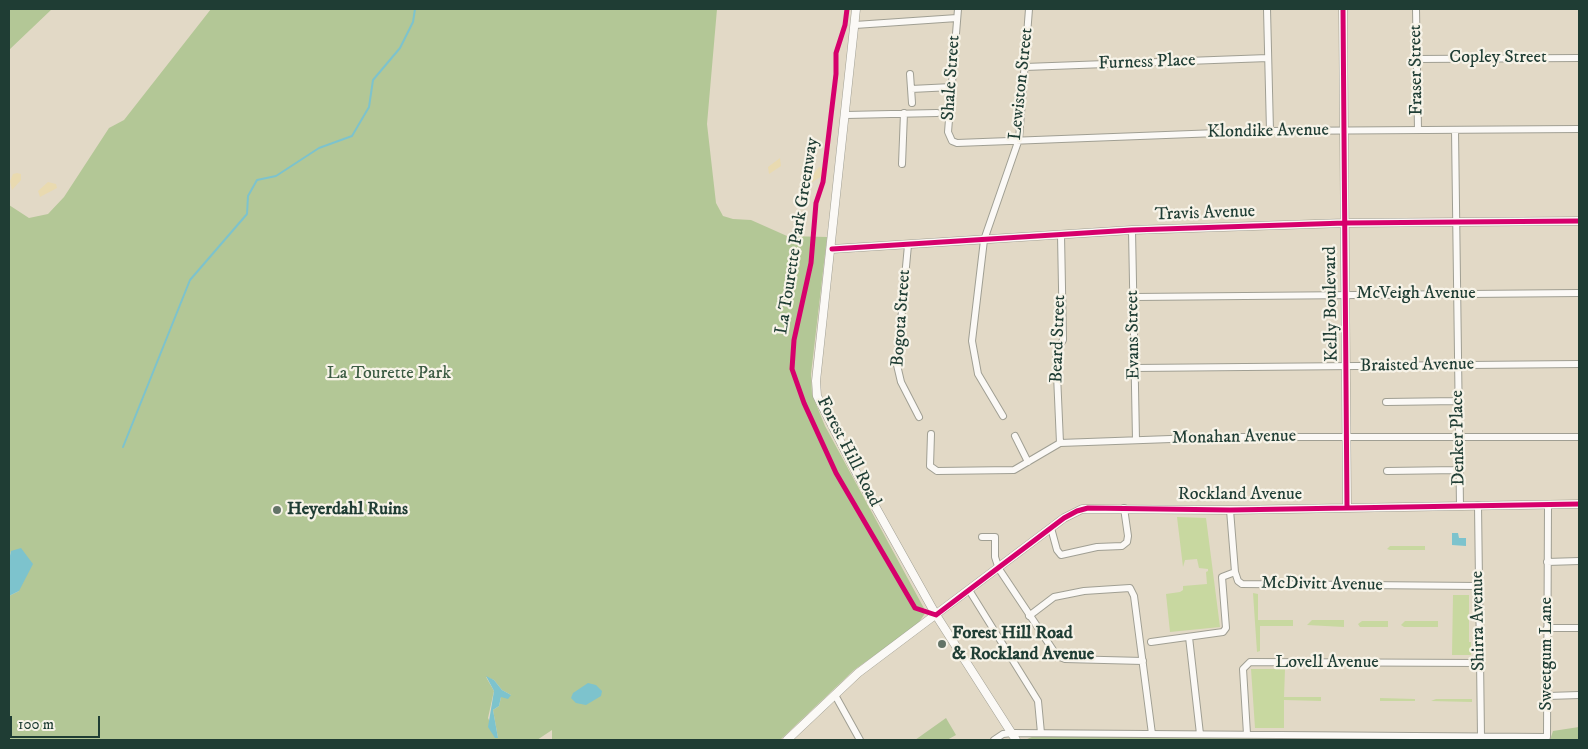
<!DOCTYPE html>
<style>
body{margin:0}
#map{position:relative;width:1588px;height:749px;overflow:hidden;background:#e2d9c6;font-family:"IM FELL DW Pica",serif}
canvas{display:block}
.frame{position:absolute;inset:0;border:10px solid #1f3d34;pointer-events:none}
.scale{position:absolute;left:10px;top:716px;width:90px;height:22px;box-sizing:border-box;border:2px solid #1f3d34;border-top:0;padding-left:6px;font-size:15px;line-height:18px;white-space:nowrap;color:#1f3d34;-webkit-text-stroke:4px #f7f3e8;paint-order:stroke}
</style>
<div id="map">
<canvas width="1588" height="749"></canvas>
<div class="frame"></div>
<div class="scale">100 m</div>
</div>
<script>
const c = document.querySelector('canvas').getContext('2d');
c.lineJoin = 'round';
function fill(path, color) {
  c.fillStyle = color;
  c.fill(path, 'evenodd');
}
function toPath(rows) {
  const path = new Path2D();
  for (const r of rows) {
    path.moveTo(r[0], r[1]);
    for (let i = 2; i < r.length; i += 2) path.lineTo(r[i], r[i + 1]);
  }
  return path;
}
function stroke(path, color, width, dash) {
  c.strokeStyle = color;
  c.lineWidth = width;
  c.lineCap = dash ? 'butt' : 'round';
  c.setLineDash(dash || []);
  c.stroke(path);
}
function label(font, color, halo, rows, align = 'center') {
  c.font = font + ' "IM FELL DW Pica",serif';
  c.lineWidth = 4.5;
  c.setLineDash([]);
  c.textBaseline = 'middle';
  c.strokeStyle = halo;
  c.fillStyle = color;
  for (const [text, x, y, turn = 0] of rows) {
    c.save();
    c.translate(x, y);
    c.rotate((+turn || 0) * Math.PI / 180);
    c.textAlign = isNaN(turn) ? turn : align;
    if (halo) c.strokeText(text, 0, 0);
    c.fillText(text, 0, 0);
    c.restore();
  }
}
fill(toPath([
 [1177,517,1206,518,1220,627,1170,632,1166,594,1180,592,1183,590,1183,586,1207,584,1206,572,1208,571,1208,569,1199,568,1197,559,1185,560,1183,567],
 [1390,546,1425,546,1425,550,1390,550,1387,549],
 [1253,593,1258,594,1258,620,1293,620,1293,626,1260,626,1260,651,1257,652],
 [1453,595,1469,595,1469,642,1471,642,1471,655,1452,655],
 [1312,620,1344,620,1344,627,1307,625],
 [1362,621,1388,621,1388,627,1360,627,1358,624],
 [1405,621,1438,621,1438,627,1404,627,1401,625],
 [1251,669,1285,669,1284,697,1321,697,1321,701,1284,700,1284,728,1255,728],
 [1380,698,1415,699,1415,701,1380,701],
 [1436,699,1472,699,1472,702,1431,701]
]), '#c8d8a0');
fill(toPath([
 [9,9,52,9,9,50],
 [211,9,717,9,707,124,716,203,723,216,733,219,751,220,787,236,827,237,811,374,812,394,825,426,926,612,917,625,854,670,780,740,552,740,552,730,537,740,9,740,9,596,19,591,11,551,9,560,9,205,29,218,48,214,64,197,109,128,124,120],
 [486,677,494,680,502,690,511,695,501,697,499,706,493,710,498,738,488,718,494,691],
 [946,718,956,735,947,740,915,740],
 [1579,727,1579,740,1550,740,1553,731],
 [1034,736,1425,739,1478,740,1025,740]
]), '#b3c796');
fill(toPath([
 [780,158,781,166,769,174,768,167],
 [819,167,823,168,822,176,809,184,808,181],
 [17,173,21,174,21,180,12,190,10,181,13,174],
 [48,182,56,184,57,188,40,197,38,191]
]), '#e9dab0');
fill(toPath([
 [1452,533,1458,533,1459,538,1466,538,1466,546,1452,545],
 [21,548,33,564,19,591,9,596,9,560,11,551],
 [486,676,494,680,502,690,511,695,508,699,501,697,499,706,493,710,498,738,495,738,488,727,494,691],
 [588,683,596,685,602,691,601,696,586,705,576,703,571,698,573,693]
]), '#7dc3cd');
stroke(toPath([
 [123,447,190,280,247,214,248,196,257,180,276,176,319,148,352,136,369,107,373,80,400,48,413,22,415,9]
]), '#7dc3cd', 2);
const minor = toPath([
 [958,9,948,132,952,141,957,143,1270,131,1579,129],
 [1267,9,1270,131],
 [1416,9,1418,130],
 [855,25,957,18],
 [1417,59,1579,58],
 [1025,67,1268,58],
 [910,74,912,103],
 [911,89,952,87],
 [846,115,937,113],
 [1455,130,1460,506],
 [902,164,904,113],
 [1132,230,1136,440],
 [908,245,897,365,901,382,919,417],
 [1134,297,1579,293],
 [1134,368,1579,364],
 [1386,402,1459,401],
 [1003,416,978,374,972,341,984,240,1019,139,1029,9],
 [931,434,930,466,937,471,1014,470,1060,443,1226,437,1579,437],
 [1015,436,1028,462],
 [1060,443,1056,352,1063,340,1061,235],
 [1387,471,1459,470],
 [1478,505,1481,736],
 [1230,510,1235,572,1238,581,1242,584,1479,586],
 [1051,528,1057,550,1061,555,1097,547,1122,546,1127,542,1128,536,1124,508],
 [982,537,995,537,995,557,999,569,1057,656,1065,659,1143,661],
 [1547,562,1579,561],
 [969,590,1038,701,1041,733],
 [1029,616,1054,597,1084,591,1130,588,1134,596,1152,734],
 [1547,628,1579,628],
 [1189,637,1200,734],
 [1151,642,1223,632,1226,628,1222,577,1235,572],
 [835,695,860,740],
 [1548,696,1579,695],
 [1247,734,1243,669,1250,662,1480,663],
 [994,740,1003,734,1012,733,1547,737,1548,504]
]);
const tertiary = toPath([
 [856,9,816,381,817,396,856,472,936,615,1016,740],
 [1343,9,1347,508],
 [832,249,1132,230,1345,223,1579,221],
 [787,740,858,673,1064,518,1082,509,1230,510,1579,504]
]);
stroke(minor, '#a09f93', 8);
stroke(tertiary, '#a09f93', 9);
stroke(minor, '#fbf9f6', 6);
stroke(tertiary, '#fbf9f6', 8);
stroke(toPath([
 [847,9,845,25,836,53,836,74,823,182,816,203,811,263,794,340,792,369,804,403,836,473,915,608,936,615,1064,518,1077,511,1088,508,1230,510,1579,504],
 [1343,9,1347,508],
 [832,249,1132,230,1345,223,1579,221]
]), '#d6006c', 5);
for (const [x, y, r, color] of [
 [277,510,5,"#637467"],
 [942,644,5,"#637467"]
]) {
  const dot = new Path2D();
  dot.arc(x, y, r, 0, 2 * Math.PI);
  c.fillStyle = color;
  c.fill(dot);
  stroke(dot, '#f7f3e8', 2);
}
label('18px', '#1f3d34', '#f7f3e8', [
 ["Copley Street",1498,58],
 ["Furness Place",1147,63,-2],
 ["Fraser Street",1417,70,-91],
 ["Shale Street",952,78,-86],
 ["Lewiston Street",1022,84,-84],
 ["Klondike Avenue",1268,132,-1],
 ["Travis Avenue",1205,214,-2],
 ["La Tourette Park Greenway",798,236,-81],
 ["McVeigh Avenue",1416,294],
 ["Kelly Boulevard",1332,304,-91],
 ["Bogota Street",902,318,-86],
 ["Evans Street",1134,335,-91],
 ["Beard Street",1059,339,-88],
 ["Braisted Avenue",1417,366,-1],
 ["Monahan Avenue",1234,438,-1],
 ["Denker Place",1459,438,-91],
 ["Forest Hill Road",848,452,63],
 ["Rockland Avenue",1240,495],
 ["McDivitt Avenue",1322,585,1],
 ["Shirra Avenue",1479,621,-91],
 ["Sweetgum Lane",1547,654,-90],
 ["Lovell Avenue",1327,663]
]);
label('18px', '#3c5c43', '#f7f3e8', [
 ["La Tourette Park",389,374]
]);
label('bold 18px', '#1f3d34', '#f7f3e8', [
 ["Heyerdahl Ruins",287,510],
 ["Forest Hill Road",952,634],
 ["& Rockland Avenue",952,655]
], 'left');
</script>
